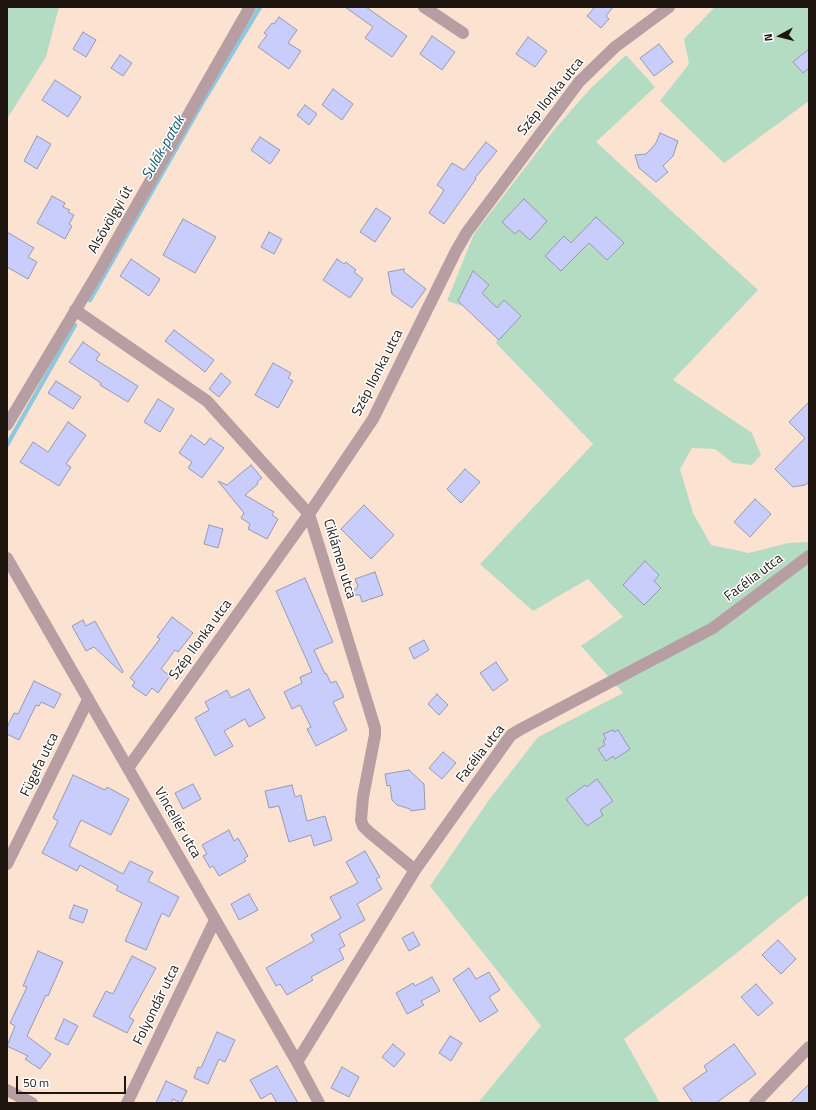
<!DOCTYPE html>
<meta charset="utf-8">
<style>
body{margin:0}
#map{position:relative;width:816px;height:1110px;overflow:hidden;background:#fce3d1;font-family:"Titillium Web",sans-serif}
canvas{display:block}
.frame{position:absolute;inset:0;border:8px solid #1e150f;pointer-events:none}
.north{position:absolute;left:760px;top:16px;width:40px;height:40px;-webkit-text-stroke:3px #fff;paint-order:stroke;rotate:263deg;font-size:11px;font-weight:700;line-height:16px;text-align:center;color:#1e150f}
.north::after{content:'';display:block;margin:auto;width:14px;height:18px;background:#1e150f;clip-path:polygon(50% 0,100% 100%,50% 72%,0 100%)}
.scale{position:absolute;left:16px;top:1076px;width:110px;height:18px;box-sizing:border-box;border:2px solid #1e150f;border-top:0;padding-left:5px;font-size:12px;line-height:14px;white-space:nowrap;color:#1e150f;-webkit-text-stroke:3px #fff;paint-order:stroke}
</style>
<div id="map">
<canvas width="816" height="1110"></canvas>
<div class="frame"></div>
<div class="north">N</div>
<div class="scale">50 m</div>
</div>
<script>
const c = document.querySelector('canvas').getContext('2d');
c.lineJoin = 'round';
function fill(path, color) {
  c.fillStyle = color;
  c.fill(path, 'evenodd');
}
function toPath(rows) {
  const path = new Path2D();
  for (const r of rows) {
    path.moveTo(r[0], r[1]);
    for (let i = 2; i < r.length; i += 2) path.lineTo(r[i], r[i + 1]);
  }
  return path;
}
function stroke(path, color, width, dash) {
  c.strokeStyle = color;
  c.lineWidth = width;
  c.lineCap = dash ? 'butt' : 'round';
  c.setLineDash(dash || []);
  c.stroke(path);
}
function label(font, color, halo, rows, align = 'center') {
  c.font = font + ' "Titillium Web",sans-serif';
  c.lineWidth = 3;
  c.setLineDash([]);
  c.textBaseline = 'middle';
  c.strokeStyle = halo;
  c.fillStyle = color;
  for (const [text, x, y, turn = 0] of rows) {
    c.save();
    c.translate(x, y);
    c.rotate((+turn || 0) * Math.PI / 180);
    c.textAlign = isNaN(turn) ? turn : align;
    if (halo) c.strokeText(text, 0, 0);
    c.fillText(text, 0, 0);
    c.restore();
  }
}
fill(toPath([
 [7,7,59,7,46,57,7,119],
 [715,7,809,7,809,101,724,163,660,101,689,64,684,39],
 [626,55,655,87,596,142,758,290,673,380,752,433,761,455,752,465,733,463,715,449,692,448,680,469,693,513,711,545,749,553,788,543,809,542,809,894,733,956,624,1039,660,1103,478,1103,541,1026,430,886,489,800,538,737,623,693,581,646,623,617,588,579,533,611,480,564,593,444,496,343,504,319,447,301,474,234,554,130,590,89]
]), '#b4dcc3');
stroke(toPath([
 [90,300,205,98,260,7],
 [7,445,75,325]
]), '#91c7dd', 4.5);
const building = toPath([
 [345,7,366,7,407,36,392,57,365,38,373,27,345,7],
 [595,7,613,7,606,16,609,19,601,28,587,16,595,7],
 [279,17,297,30,288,43,301,51,289,69,258,47,267,35,264,33,272,23,274,24,279,17],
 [83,32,96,40,86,57,73,49,83,32],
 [432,36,455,52,442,70,420,54,432,36],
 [528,37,547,51,535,67,516,54,528,37],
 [659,44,673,62,654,76,640,58,659,44],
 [809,49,809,68,803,73,793,62,809,49],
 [120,55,132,63,123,76,111,68,120,55],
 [55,80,81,97,68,117,42,100,55,80],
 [333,89,353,104,342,120,322,105,333,89],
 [305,105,317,114,309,125,297,115,305,105],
 [660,133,678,141,673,156,663,166,668,172,656,182,639,168,635,155,646,154,650,150,656,143,660,133],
 [37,136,51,144,37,169,24,161,37,136],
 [260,137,280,150,270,164,251,150,260,137],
 [486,142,497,151,475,178,476,179,444,224,429,213,444,190,437,185,452,163,464,170,486,142],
 [52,196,65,203,63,207,70,210,68,212,74,215,69,224,72,226,65,239,37,223,52,196],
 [524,199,547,221,530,240,519,230,515,234,502,222,524,199],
 [376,208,391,218,375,242,360,232,376,208],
 [596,217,624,243,607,260,589,243,561,271,545,256,564,236,571,243,596,217],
 [183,219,216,237,195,273,163,255,183,219],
 [7,232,34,248,28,257,37,262,28,279,7,267,7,232],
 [269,232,282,239,274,254,261,247,269,232],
 [131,259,160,279,149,296,120,276,131,259],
 [337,259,344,264,346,262,356,270,354,272,363,279,350,298,323,280,337,259],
 [404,269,404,272,426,289,412,308,392,294,388,272,404,269],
 [473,271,489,285,482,293,497,308,504,300,521,316,499,340,458,301,473,271],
 [174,330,214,360,205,372,165,341,174,330],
 [83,342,100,354,96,360,138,386,128,402,100,385,101,383,69,362,83,342],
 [273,363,291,373,288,378,293,381,278,408,255,395,273,363],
 [221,373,231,382,219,397,209,389,221,373],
 [56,381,81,397,73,409,48,393,56,381],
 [158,399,174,409,160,432,144,422,158,399],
 [809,402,809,482,805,485,793,487,775,469,805,438,789,422,809,402],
 [68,422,86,435,66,464,71,467,59,486,20,462,33,442,48,452,68,422],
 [191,435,205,445,210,438,224,448,202,478,188,468,192,462,179,453,191,435],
 [251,465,262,478,257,482,258,484,245,495,274,512,272,515,278,519,267,539,248,529,250,524,241,518,244,513,218,481,227,485,251,465],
 [465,469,480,482,461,503,447,489,465,469],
 [755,499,771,514,750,537,734,522,755,499],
 [364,505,394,535,371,559,341,529,364,505],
 [209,525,223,529,218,548,204,544,209,525],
 [645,561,659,575,654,581,661,588,644,605,623,585,645,561],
 [375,572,383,595,362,602,360,595,350,595,358,586,355,579,375,572],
 [305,578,333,642,314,650,325,674,326,673,331,683,336,681,344,697,333,702,347,730,316,746,307,729,311,727,300,705,292,709,284,692,302,683,300,677,312,672,276,591,305,578],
 [172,617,193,633,178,652,175,650,161,669,170,676,158,693,152,688,146,696,132,686,135,682,130,678,160,639,157,637,172,617],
 [83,620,86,626,95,621,123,671,122,673,94,647,86,651,72,626,83,620],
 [424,640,429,650,414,659,409,648,424,640],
 [496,662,508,680,493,691,480,673,496,662],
 [34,681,61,694,54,708,41,702,39,706,36,705,19,740,7,734,7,727,14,713,18,714,34,681],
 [249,689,265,718,249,727,245,719,224,731,233,746,215,756,195,718,209,710,205,702,227,690,231,698,249,689],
 [437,694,448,705,439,715,428,704,437,694],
 [613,730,614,732,618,730,630,749,615,759,613,756,606,761,598,749,605,745,603,741,606,739,603,734,613,730],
 [443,752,456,763,442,779,429,768,443,752],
 [409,770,424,784,425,809,411,811,410,809,397,805,392,800,390,785,387,786,385,774,409,770],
 [73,775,105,790,107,787,129,799,111,835,81,820,69,846,123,874,130,861,153,872,148,881,179,897,169,917,162,913,146,950,125,941,142,903,116,890,118,886,80,865,77,871,42,853,58,821,53,818,73,775],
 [597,779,613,801,600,810,603,815,587,826,566,799,585,785,587,787,597,779],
 [193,784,201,799,183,809,175,793,193,784],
 [292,785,295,797,301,795,307,821,325,816,332,840,314,846,311,835,289,842,279,806,269,808,265,791,292,785],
 [229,830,234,841,238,838,248,856,244,859,246,861,219,876,213,866,210,868,203,856,207,854,202,845,229,830],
 [365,851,380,877,376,879,382,889,357,904,365,920,339,934,345,946,339,949,344,959,311,977,313,980,287,995,280,984,276,986,266,968,314,941,311,935,341,918,330,897,358,883,346,862,365,851],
 [249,894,258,910,239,920,231,904,249,894],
 [74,905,88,910,83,923,69,918,74,905],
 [413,932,420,945,409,951,402,938,413,932],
 [778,940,796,959,781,974,762,955,778,940],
 [38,951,63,962,48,996,46,995,27,1036,51,1054,40,1069,25,1059,28,1056,7,1046,15,1026,10,1023,27,987,23,986,38,951],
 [132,956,156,968,129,1017,134,1020,127,1033,93,1016,106,991,113,994,132,956],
 [469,968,476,979,489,972,500,990,489,997,498,1011,480,1022,453,979,469,968],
 [432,977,440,991,421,1001,424,1005,407,1014,396,993,413,983,415,986,432,977],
 [756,984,773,1003,758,1016,741,997,756,984],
 [64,1019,78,1026,68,1045,55,1039,64,1019],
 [217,1032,235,1040,225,1062,219,1059,208,1084,194,1078,198,1067,201,1068,217,1032],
 [450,1036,462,1043,451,1061,439,1053,450,1036],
 [393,1044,405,1054,394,1067,382,1057,393,1044],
 [734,1044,756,1074,716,1103,693,1103,683,1088,707,1071,704,1066,734,1044],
 [277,1066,298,1103,277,1103,271,1093,261,1099,250,1080,277,1066],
 [342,1067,359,1077,349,1097,331,1088,342,1067],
 [166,1081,187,1091,181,1103,173,1099,171,1103,156,1103,166,1081],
 [809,1084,809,1103,790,1103,809,1084]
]);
fill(building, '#c9cdfb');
stroke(building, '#9799b2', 1);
stroke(toPath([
 [424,7,463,33],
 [75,310,207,401,309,514,375,728,375,735,363,797,361,820,363,826,369,832,415,870],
 [7,425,99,271,250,7],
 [7,558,297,1062,319,1103],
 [128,768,309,514,373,419,456,251,467,232,579,82,615,47,669,7],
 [7,864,88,700],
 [297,1062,415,870,511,735,521,729,713,628,809,556],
 [7,1090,32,1103],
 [127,1103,215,920],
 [755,1103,809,1047]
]), '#b69ea3', 12);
label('14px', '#1e150f', '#fff', [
 ["Szép Ilonka utca",551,97,-51],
 ["Alsóvölgyi út",111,220,-60],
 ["Szép Ilonka utca",378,373,-63],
 ["Ciklámen utca",339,559,73],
 ["Facélia utca",754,578,-37],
 ["Szép Ilonka utca",201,640,-54],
 ["Facélia utca",481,754,-52],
 ["Fügefa utca",40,765,-64],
 ["Vincellér utca",177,823,60],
 ["Folyondár utca",157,1005,-64]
]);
label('italic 15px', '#145a70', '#fff', [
 ["Sulák-patak",164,148,-60]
]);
</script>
